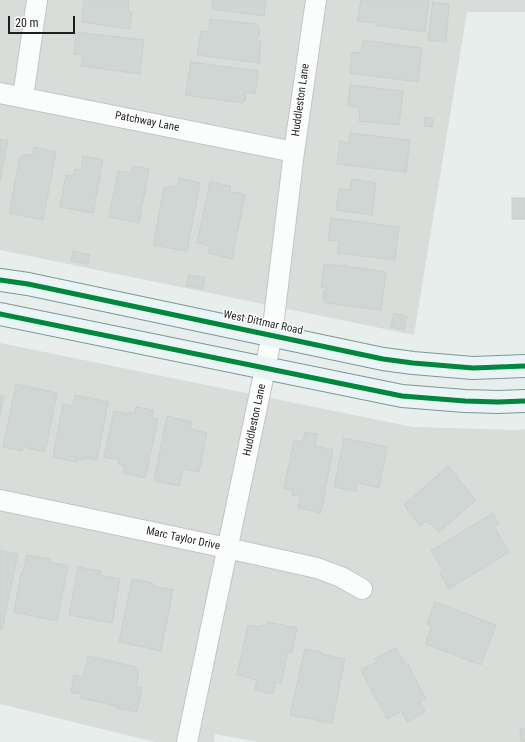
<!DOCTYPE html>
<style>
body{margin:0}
#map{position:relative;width:525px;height:742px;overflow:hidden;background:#e7eeeb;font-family:"Roboto Condensed",sans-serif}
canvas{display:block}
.scale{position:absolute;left:8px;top:16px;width:67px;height:18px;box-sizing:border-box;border:2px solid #1f1f1f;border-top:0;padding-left:5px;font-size:12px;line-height:14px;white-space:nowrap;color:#1f1f1f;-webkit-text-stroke:3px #fff;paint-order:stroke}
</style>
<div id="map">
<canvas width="525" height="742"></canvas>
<div class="scale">20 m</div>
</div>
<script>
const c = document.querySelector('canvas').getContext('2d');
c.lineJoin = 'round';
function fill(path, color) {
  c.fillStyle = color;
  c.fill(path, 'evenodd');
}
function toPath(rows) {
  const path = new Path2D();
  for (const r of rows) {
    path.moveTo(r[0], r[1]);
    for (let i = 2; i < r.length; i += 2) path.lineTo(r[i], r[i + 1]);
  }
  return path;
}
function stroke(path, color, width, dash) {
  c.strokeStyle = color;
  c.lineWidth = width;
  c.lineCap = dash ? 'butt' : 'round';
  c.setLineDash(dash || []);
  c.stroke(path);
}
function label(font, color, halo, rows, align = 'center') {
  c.font = font + ' "Roboto Condensed",sans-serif';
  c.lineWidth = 3;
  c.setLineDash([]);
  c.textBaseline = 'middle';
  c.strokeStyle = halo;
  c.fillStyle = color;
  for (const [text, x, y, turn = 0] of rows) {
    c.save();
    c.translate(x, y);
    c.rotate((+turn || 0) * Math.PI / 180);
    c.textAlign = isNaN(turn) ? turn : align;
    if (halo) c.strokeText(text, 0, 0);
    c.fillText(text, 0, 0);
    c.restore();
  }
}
fill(toPath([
 [0,0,525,0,525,12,467,12,414,335,0,250],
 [0,343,413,427,515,430,525,429,525,742,258,742,215,734,214,742,155,742,0,704]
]), '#d9ddda');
const building = toPath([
 [84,0,129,0,128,11,132,11,130,29,81,22,84,0],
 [213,0,266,0,264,16,212,9,213,0],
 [361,0,429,0,425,32,375,25,375,23,357,21,361,0],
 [433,2,449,4,446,42,428,40,433,2],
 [210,19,257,24,260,29,259,36,255,40,261,40,259,63,197,55,201,31,209,32,210,19],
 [76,32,144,40,140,74,81,66,83,55,74,54,76,32],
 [363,40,422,48,418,82,350,73,352,52,361,53,363,40],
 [191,62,258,71,255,94,246,92,245,101,242,103,185,95,191,62],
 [350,85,403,91,399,125,359,121,360,108,348,106,350,85],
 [425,117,433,119,432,127,424,126,425,117],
 [350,133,410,140,406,172,337,164,340,141,349,143,350,133],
 [0,139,8,141,0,181,0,139],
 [34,147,56,152,43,220,9,213,20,157,24,154,32,156,34,147],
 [83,156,103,160,93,213,60,207,66,175,73,176,75,169,81,170,83,156],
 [133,166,149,169,139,223,109,217,118,171,131,173,133,166],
 [179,178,200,183,187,251,153,245,164,188,169,186,177,187,179,178],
 [352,179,376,183,372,215,336,210,339,189,350,190,352,179],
 [210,182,231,186,230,193,237,192,245,195,232,259,208,253,210,246,197,243,210,182],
 [512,198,525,198,525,219,512,219,512,198],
 [331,218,399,227,395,260,337,253,339,241,328,240,331,218],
 [73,251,90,255,88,264,71,261,73,251],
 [324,264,342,266,343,264,346,264,346,266,386,272,381,310,326,303,323,299,324,291,328,288,321,287,324,264],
 [189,275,205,278,202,289,186,286,189,275],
 [394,313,407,316,404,330,391,327,394,313],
 [16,384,57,393,45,452,23,447,22,451,3,447,16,384],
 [75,395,108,402,97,460,85,458,85,460,78,459,77,462,53,457,63,404,73,406,75,395],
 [0,396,4,396,0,416,0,396],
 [136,407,153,410,152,417,158,419,145,478,123,473,124,466,118,464,119,460,104,457,114,411,130,414,130,412,135,413,136,407],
 [167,416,192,422,190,429,207,433,199,472,183,469,179,486,154,481,167,416],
 [305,432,317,434,315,446,333,450,321,513,298,508,300,496,292,495,293,491,284,488,294,440,303,442,305,432],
 [344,438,387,447,379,488,358,483,356,491,334,487,344,438],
 [448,466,476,500,439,532,432,524,430,525,426,521,420,526,404,505,448,466],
 [493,513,499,524,494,526,509,552,449,589,440,573,443,571,431,551,493,513],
 [0,550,18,554,2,630,0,629,0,550],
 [27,555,50,559,50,562,68,566,57,621,14,612,21,573,23,573,27,555],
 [78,567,101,571,100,575,120,579,112,623,69,615,78,567],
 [132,579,153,583,152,586,173,590,161,651,119,642,132,579],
 [435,602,496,625,481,665,425,644,432,626,427,624,435,602],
 [268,622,297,628,292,653,288,652,281,683,276,682,273,694,255,690,257,680,237,675,248,625,260,627,260,625,267,626,268,622],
 [396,648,406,665,408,664,426,699,420,702,425,712,407,722,402,711,387,719,361,670,377,662,375,659,396,648],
 [305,649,321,652,321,654,345,659,332,723,290,715,305,649],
 [88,656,136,667,136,671,139,671,136,687,142,688,137,712,116,708,117,706,80,698,81,694,71,692,74,675,83,677,88,656],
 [520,729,525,729,525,741,521,741,520,729]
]);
fill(building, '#d0d6d3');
stroke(building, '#c8d1cc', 1);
const street = toPath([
 [0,93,294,152],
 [23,97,37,0],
 [0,500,227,548,317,568,341,577,362,589],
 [187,742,272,335,294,152,316,0]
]);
const secondary = toPath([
 [0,280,28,284,383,359,413,363,473,368,525,366],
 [0,314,402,396,465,401,498,402,525,401]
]);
stroke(street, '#c2c5c3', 22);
stroke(secondary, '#7e9797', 24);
stroke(street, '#fbfcfc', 20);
stroke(secondary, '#eaf4f4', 22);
stroke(toPath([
 [0,280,28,284,383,359,413,363,473,368,525,366],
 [0,314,402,396,465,401,498,402,525,401]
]), '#00873e', 5);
label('11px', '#1f1f1f', '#fff', [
 ["Huddleston Lane",301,100,-82],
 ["Patchway Lane",147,122,11],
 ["West Dittmar Road",263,323,12],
 ["Huddleston Lane",255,420,-78],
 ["Marc Taylor Drive",183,539,12]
]);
</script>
